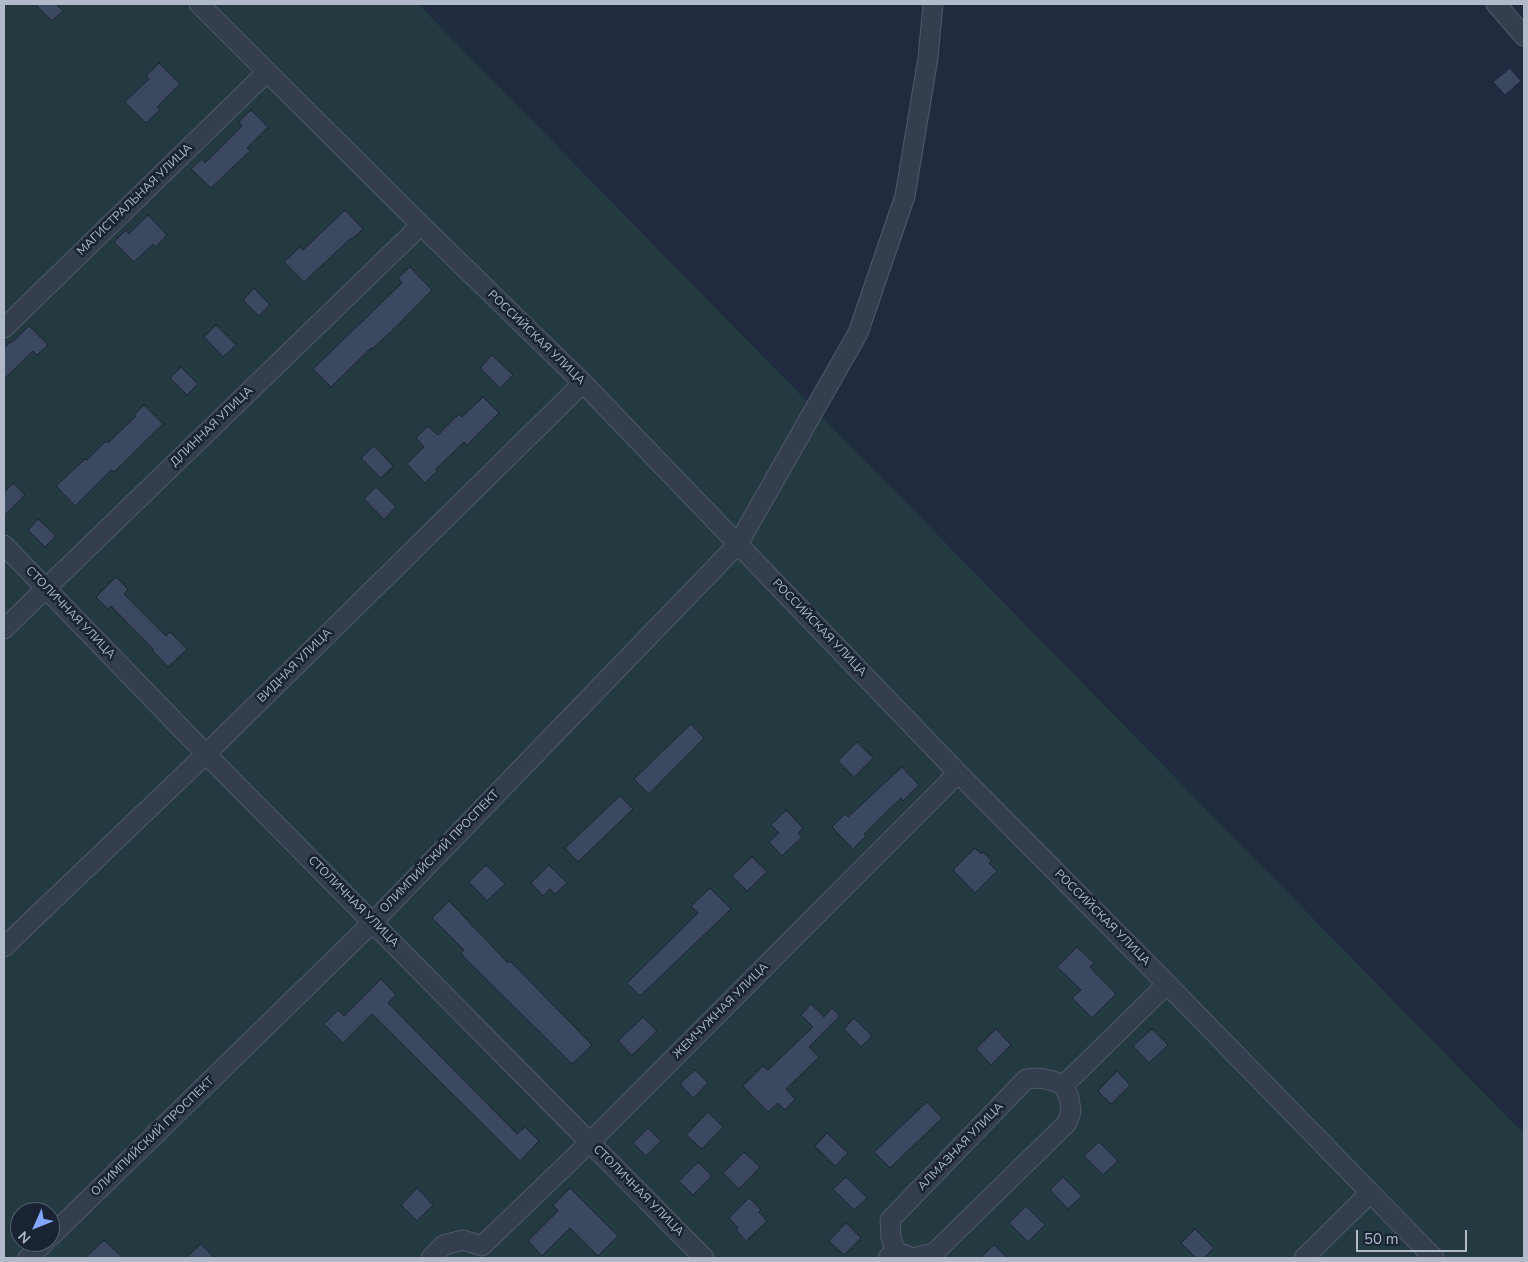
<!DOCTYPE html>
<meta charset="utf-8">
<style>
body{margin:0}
#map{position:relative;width:1528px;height:1262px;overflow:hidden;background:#212b40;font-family:"Nunito Sans",sans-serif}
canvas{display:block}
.frame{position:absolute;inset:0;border:5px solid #b1b9cb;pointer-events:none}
.north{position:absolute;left:10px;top:1202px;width:50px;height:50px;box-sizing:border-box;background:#1a2334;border:1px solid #565f70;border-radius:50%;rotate:226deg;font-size:14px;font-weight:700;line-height:20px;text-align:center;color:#b1b9cb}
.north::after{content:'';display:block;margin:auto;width:18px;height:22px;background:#82a6ff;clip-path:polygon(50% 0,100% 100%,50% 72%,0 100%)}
.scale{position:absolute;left:1356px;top:1230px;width:111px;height:22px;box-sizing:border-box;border:2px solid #b1b9cb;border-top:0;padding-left:6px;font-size:15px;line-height:18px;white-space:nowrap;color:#b1b9cb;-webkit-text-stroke:4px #1a2334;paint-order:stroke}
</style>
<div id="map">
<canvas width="1528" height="1262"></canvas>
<div class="frame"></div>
<div class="north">N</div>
<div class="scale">50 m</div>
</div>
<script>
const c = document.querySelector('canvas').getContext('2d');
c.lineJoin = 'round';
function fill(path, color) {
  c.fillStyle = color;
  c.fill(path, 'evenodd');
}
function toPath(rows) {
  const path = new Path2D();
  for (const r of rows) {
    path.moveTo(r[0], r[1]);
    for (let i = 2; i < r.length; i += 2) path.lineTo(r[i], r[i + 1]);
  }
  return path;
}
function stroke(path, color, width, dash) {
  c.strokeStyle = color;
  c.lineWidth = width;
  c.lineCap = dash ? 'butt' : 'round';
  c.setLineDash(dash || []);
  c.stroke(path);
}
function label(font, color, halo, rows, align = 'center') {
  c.font = font + ' "Nunito Sans",sans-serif';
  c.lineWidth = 5;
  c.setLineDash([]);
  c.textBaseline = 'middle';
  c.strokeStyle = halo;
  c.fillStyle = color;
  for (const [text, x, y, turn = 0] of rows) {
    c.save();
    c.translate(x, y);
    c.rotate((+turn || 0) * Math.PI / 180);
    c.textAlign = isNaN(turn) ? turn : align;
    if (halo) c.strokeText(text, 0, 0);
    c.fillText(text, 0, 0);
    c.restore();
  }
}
fill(toPath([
 [4,4,418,4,1524,1134,1524,1258,4,1258],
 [20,1212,50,1212,50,1242,20,1242]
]), '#233a41');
const building = toPath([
 [35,4,56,4,63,11,52,21,35,4],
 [159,63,180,84,157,107,160,110,146,123,125,102,149,79,146,76,159,63],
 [1510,68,1521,81,1505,95,1493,82,1510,68],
 [251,110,268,127,247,148,250,151,211,188,191,169,202,159,205,163,242,126,239,122,251,110],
 [345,210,363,229,352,239,351,238,304,282,284,262,300,247,303,250,345,210],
 [148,215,167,235,156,247,153,244,134,262,114,242,126,230,129,234,148,215],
 [410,267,432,290,396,327,372,349,371,348,331,387,313,369,402,283,398,278,410,267],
 [254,288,270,305,259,316,243,300,254,288],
 [216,325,236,345,223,357,204,337,216,325],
 [29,326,48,345,37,355,33,351,4,379,4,348,10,342,11,343,29,326],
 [492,355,513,375,500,388,480,368,492,355],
 [181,367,198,384,187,395,170,378,181,367],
 [483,397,499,413,467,445,464,442,436,469,437,471,425,483,407,464,424,447,416,438,428,426,438,435,459,414,462,417,483,397],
 [144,405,163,424,114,472,111,470,75,506,56,486,85,459,87,460,106,441,108,443,136,416,134,415,144,405],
 [374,446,393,466,381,478,361,458,374,446],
 [13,483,25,495,4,516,4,493,13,483],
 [376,487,396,507,384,519,364,499,376,487],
 [38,519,56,536,45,547,28,530,38,519],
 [116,577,128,589,124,594,166,636,170,632,187,649,168,667,152,650,153,649,111,606,108,609,96,597,116,577],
 [691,724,704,738,649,794,634,779,691,724],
 [857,742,873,758,854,777,838,761,857,742],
 [902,767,919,785,903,801,901,798,864,834,866,836,853,849,832,827,845,814,848,817,902,767],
 [620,796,633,809,578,862,565,848,620,796],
 [786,810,803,828,798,833,802,837,782,856,769,842,779,833,771,825,786,810],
 [975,848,981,854,983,852,992,861,989,863,997,871,975,893,953,870,975,848],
 [752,857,767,872,747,891,732,876,752,857],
 [486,865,505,884,487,901,469,882,486,865],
 [549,865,567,883,555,894,550,889,543,896,531,883,549,865],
 [710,888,731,909,640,996,627,983,698,913,691,906,710,888],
 [449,901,508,963,510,961,592,1045,572,1064,466,959,461,953,464,950,432,918,449,901],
 [1077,947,1094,963,1090,967,1116,994,1092,1018,1072,998,1081,990,1057,967,1077,947],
 [381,979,396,995,388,1003,517,1134,525,1127,539,1141,520,1161,372,1014,343,1043,324,1024,338,1010,344,1016,381,979],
 [811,1004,824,1017,832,1008,840,1016,809,1047,819,1057,786,1089,795,1099,785,1110,778,1103,768,1112,743,1086,763,1066,768,1070,813,1027,801,1015,811,1004],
 [643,1017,657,1031,632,1055,618,1041,643,1017],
 [854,1018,872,1036,861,1047,844,1029,854,1018],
 [996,1029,1011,1045,991,1065,976,1049,996,1029],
 [1152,1029,1168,1045,1149,1063,1133,1046,1152,1029],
 [695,1070,708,1083,693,1098,680,1084,695,1070],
 [1117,1071,1130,1085,1111,1104,1098,1091,1117,1071],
 [927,1102,942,1118,890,1168,874,1152,927,1102],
 [708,1112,723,1127,702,1149,686,1135,708,1112],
 [648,1128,661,1141,646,1156,633,1143,648,1128],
 [827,1133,848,1153,835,1166,815,1146,827,1133],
 [1099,1142,1118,1161,1103,1175,1084,1156,1099,1142],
 [744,1152,760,1167,739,1189,723,1173,744,1152],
 [698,1162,712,1176,693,1195,679,1181,698,1162],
 [846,1177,867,1198,854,1210,833,1189,846,1177],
 [1063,1177,1082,1196,1068,1209,1050,1190,1063,1177],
 [417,1188,433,1205,417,1221,401,1205,417,1188],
 [570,1188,618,1236,598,1256,570,1228,542,1256,528,1241,558,1211,553,1205,570,1188],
 [749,1198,761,1210,759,1212,767,1221,746,1241,736,1230,738,1228,729,1218,749,1198],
 [1026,1206,1045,1225,1028,1242,1009,1223,1026,1206],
 [846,1223,861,1238,844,1255,829,1241,846,1223],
 [1195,1229,1214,1248,1204,1258,1196,1258,1181,1243,1195,1229],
 [104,1240,123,1258,85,1258,104,1240],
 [201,1244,214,1258,186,1258,201,1244],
 [994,1245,1008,1258,980,1258,994,1245]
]);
fill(building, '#3c4860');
stroke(building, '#1c2536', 1);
const minor = toPath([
 [199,4,421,225,583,383,958,773,1167,984,1434,1258],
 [1496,4,1524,36],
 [4,328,267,72],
 [4,545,206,754,704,1258],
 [4,629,421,225],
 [4,947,206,754,583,383],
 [50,1237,373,922,738,544,858,333,905,196,928,58,933,4],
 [895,1251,913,1258,934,1253,1067,1123,1071,1111,1069,1098,1064,1085],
 [28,1258,45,1242],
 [431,1258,444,1245,463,1240,482,1246,590,1142,958,773],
 [888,1258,895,1251,891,1237,890,1220,1026,1079,1039,1078,1050,1080,1064,1085,1167,984],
 [1304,1258,1370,1193]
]);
stroke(minor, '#50596a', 21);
stroke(minor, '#353e4f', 19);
label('12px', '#b1b9cb', '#1a2334', [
 ["МАГИСТРАЛЬНАЯ УЛИЦА",135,200,-44],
 ["РОССИЙСКАЯ УЛИЦА",536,338,44],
 ["ДЛИННАЯ УЛИЦА",212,427,-44],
 ["СТОЛИЧНАЯ УЛИЦА",70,613,46],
 ["РОССИЙСКАЯ УЛИЦА",819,628,46],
 ["ВИДНАЯ УЛИЦА",295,666,-45],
 ["ОЛИМПИЙСКИЙ ПРОСПЕКТ",440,852,-46],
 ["СТОЛИЧНАЯ УЛИЦА",353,902,45],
 ["РОССИЙСКАЯ УЛИЦА",1102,918,45],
 ["ЖЕМЧУЖНАЯ УЛИЦА",721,1011,-45],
 ["ОЛИМПИЙСКИЙ ПРОСПЕКТ",153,1137,-44],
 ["АЛМАЗНАЯ УЛИЦА",961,1147,-46],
 ["СТОЛИЧНАЯ УЛИЦА",638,1191,45]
]);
</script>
